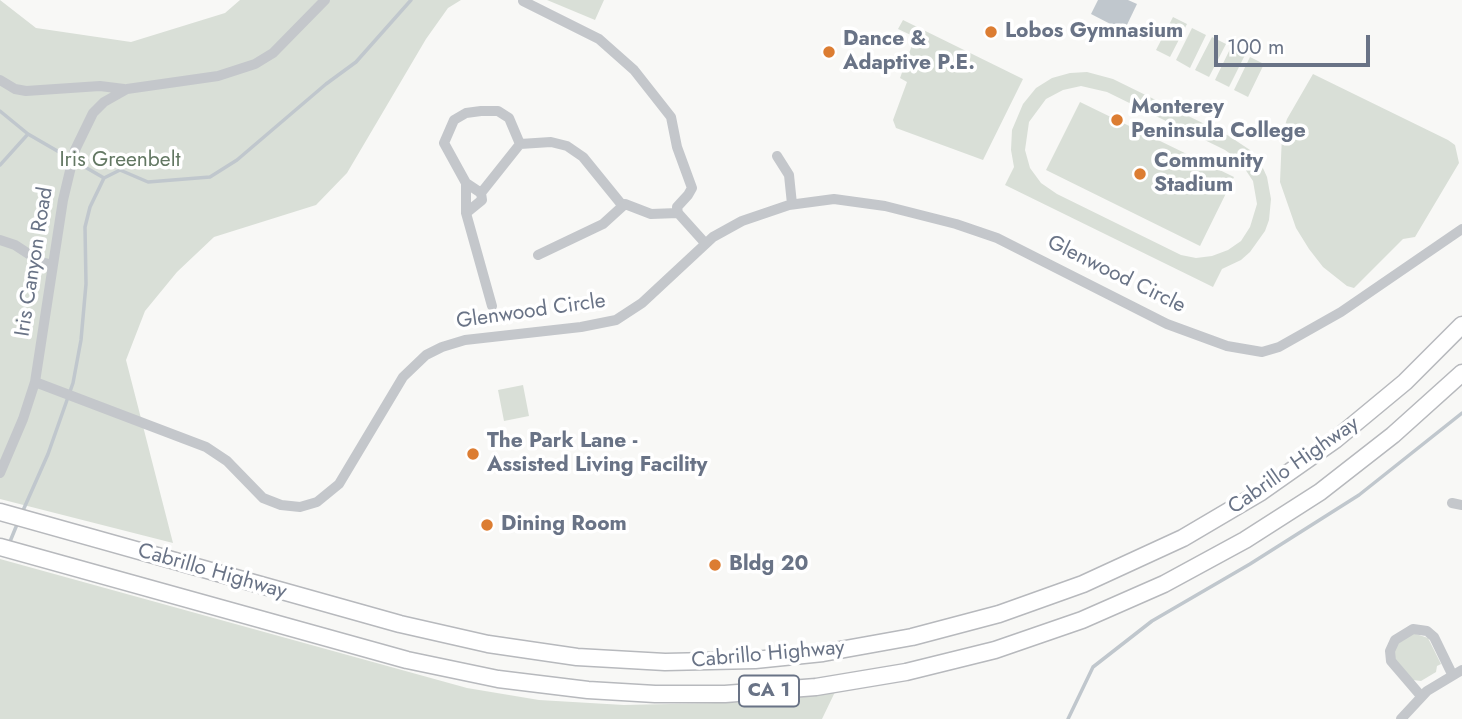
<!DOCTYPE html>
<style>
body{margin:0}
#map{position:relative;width:1462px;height:719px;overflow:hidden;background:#f8f8f6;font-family:Jost,sans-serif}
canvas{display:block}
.scale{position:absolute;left:1214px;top:35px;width:156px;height:32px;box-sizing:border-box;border:4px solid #697386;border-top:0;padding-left:9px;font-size:21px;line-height:24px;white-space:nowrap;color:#697386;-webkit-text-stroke:5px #fff;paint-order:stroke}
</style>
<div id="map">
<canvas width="1462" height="719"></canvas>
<div class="scale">100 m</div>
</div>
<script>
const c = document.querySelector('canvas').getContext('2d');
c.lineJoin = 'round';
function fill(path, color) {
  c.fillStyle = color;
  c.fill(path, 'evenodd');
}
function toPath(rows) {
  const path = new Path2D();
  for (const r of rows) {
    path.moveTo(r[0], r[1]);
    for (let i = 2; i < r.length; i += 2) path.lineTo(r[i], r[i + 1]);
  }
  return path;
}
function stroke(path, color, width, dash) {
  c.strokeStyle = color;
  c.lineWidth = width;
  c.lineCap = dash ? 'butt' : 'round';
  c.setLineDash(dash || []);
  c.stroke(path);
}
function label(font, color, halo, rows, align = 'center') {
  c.font = font + ' Jost,sans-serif';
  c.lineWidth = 7;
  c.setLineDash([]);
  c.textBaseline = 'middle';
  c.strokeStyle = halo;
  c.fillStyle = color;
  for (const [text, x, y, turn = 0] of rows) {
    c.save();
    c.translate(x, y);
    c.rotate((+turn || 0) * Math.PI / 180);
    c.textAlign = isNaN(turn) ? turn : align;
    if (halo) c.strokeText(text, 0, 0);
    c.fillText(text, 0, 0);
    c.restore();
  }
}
fill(toPath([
 [0,0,36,28,131,42,225,13,240,0,461,0,448,8,426,39,347,173,316,205,214,237,177,272,145,311,126,360,173,543,0,499],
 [547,0,604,0,595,20],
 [1173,17,1187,24,1170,57,1156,50],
 [903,20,1023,79,983,160,896,128,893,120,907,82,900,78,915,37,898,29],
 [1192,28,1206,35,1190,68,1176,60],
 [1212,37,1226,44,1209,77,1195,70],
 [1231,47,1245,55,1229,87,1215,80],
 [1250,57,1264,64,1248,97,1234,90],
 [1087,72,1113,79,1229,136,1250,150,1262,166,1267,177,1271,199,1269,220,1265,231,1250,252,1241,260,1222,269,1213,287,1005,185,1014,167,1011,150,1012,130,1023,104,1036,88,1052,78,1070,73],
 [1081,86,1107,92,1225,150,1239,160,1253,181,1257,204,1250,227,1241,241,1228,250,1212,256,1196,258,1181,255,1057,194,1041,183,1030,168,1025,150,1029,122,1046,99,1063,90],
 [1313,74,1448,140,1455,145,1459,163,1415,237,1403,239,1354,288,1347,286,1323,267,1309,249,1296,228,1280,182,1282,135,1287,119],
 [1080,102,1234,177,1200,246,1046,170],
 [523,385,529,416,504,421,498,390],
 [0,559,467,688,539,700,624,705,763,702,835,692,822,719,0,719],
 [1413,633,1428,638,1441,664,1437,666,1436,672,1421,681,1413,680,1395,659,1394,649,1396,644]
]), '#d9dfd7');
fill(toPath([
 [1098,0,1128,0,1137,4,1124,31,1091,14]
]), '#c0c7cd');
stroke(toPath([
 [0,111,28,134,104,178],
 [0,165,28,134],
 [21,515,48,454,73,383,81,340,86,284,85,227,90,207,104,178,120,170,148,182,210,177,237,160,326,84,356,62,411,0],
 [9,544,18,522],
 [1068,719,1093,667,1152,621,1250,564,1359,495,1462,413]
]), '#c0c7cd', 3.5);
const highway = toPath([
 [0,512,400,624,488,644,577,657,665,662,755,660,823,653,912,637,999,614,1083,584,1183,538,1261,492,1335,440,1405,382,1462,325],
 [0,547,407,660,498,679,588,690,655,694,725,694,816,687,906,672,995,650,1082,620,1164,584,1245,540,1320,492,1393,435,1462,373]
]);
stroke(highway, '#b7b9bd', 19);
stroke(toPath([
 [523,1,599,39,634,70,671,117,677,147,692,188,688,195,677,207,678,213,651,214,625,204,603,224,538,255],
 [0,80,15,89,26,91,100,86,124,89],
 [777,156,789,175,792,204],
 [466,183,481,193,482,200,466,213],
 [481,193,520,144,551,142,567,146,583,157,622,205],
 [678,213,705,243],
 [0,240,15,245,41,262,53,265],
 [492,306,466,213,466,183,444,143,454,120,466,113,481,111,498,111,509,118,520,144],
 [35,382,206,447,227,461,263,498,281,505,300,507,317,502,339,484,403,377,426,355,442,347,465,340,581,327,616,320,642,303,713,237,742,221,789,205,834,199,885,206,956,224,997,238,1167,324,1227,346,1262,352,1279,347,1341,312,1462,229],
 [0,473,23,419,35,382,63,200,75,150,93,113,104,102,127,89,218,76,255,64,273,53,325,0],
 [1452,503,1462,505],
 [1421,696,1391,661,1390,651,1395,640,1413,629,1427,631,1434,637,1452,674],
 [1401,719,1427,691,1462,670]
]), '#c4c7cb', 10);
stroke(highway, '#fff', 16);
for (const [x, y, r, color] of [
 [991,32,7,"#dc7d32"],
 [829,52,7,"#dc7d32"],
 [1117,120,7,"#dc7d32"],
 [1140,174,7,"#dc7d32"],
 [473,454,7,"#dc7d32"],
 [487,525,7,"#dc7d32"],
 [715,565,7,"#dc7d32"]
]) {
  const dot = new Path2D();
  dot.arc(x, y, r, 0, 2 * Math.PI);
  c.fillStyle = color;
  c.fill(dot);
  stroke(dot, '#fff', 2.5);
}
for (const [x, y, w] of [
 [769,691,60]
]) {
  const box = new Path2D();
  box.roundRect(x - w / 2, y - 15.5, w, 31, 5);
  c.fillStyle = '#fff';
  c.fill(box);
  stroke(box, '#697386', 2);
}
label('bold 19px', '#697386', null, [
 ["CA 1",769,691]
]);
label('bold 21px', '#697386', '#fff', [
 ["Lobos Gymnasium",1005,32],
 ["Dance &",843,40],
 ["Adaptive P.E.",843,64],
 ["Monterey",1131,108],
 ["Peninsula College",1131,132],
 ["Community",1154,162],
 ["Stadium",1154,186],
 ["The Park Lane -",487,442],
 ["Assisted Living Facility",487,466],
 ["Dining Room",501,525],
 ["Bldg 20",729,565]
], 'left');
label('21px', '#637863', '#fff', [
 ["Iris Greenbelt",120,161]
]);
label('21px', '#697386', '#fff', [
 ["Iris Canyon Road",35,262,-81],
 ["Glenwood Circle",1116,275,26],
 ["Glenwood Circle",531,312,-8],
 ["Cabrillo Highway",1294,466,-35],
 ["Cabrillo Highway",212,572,16],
 ["Cabrillo Highway",768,655,-5]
]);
</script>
